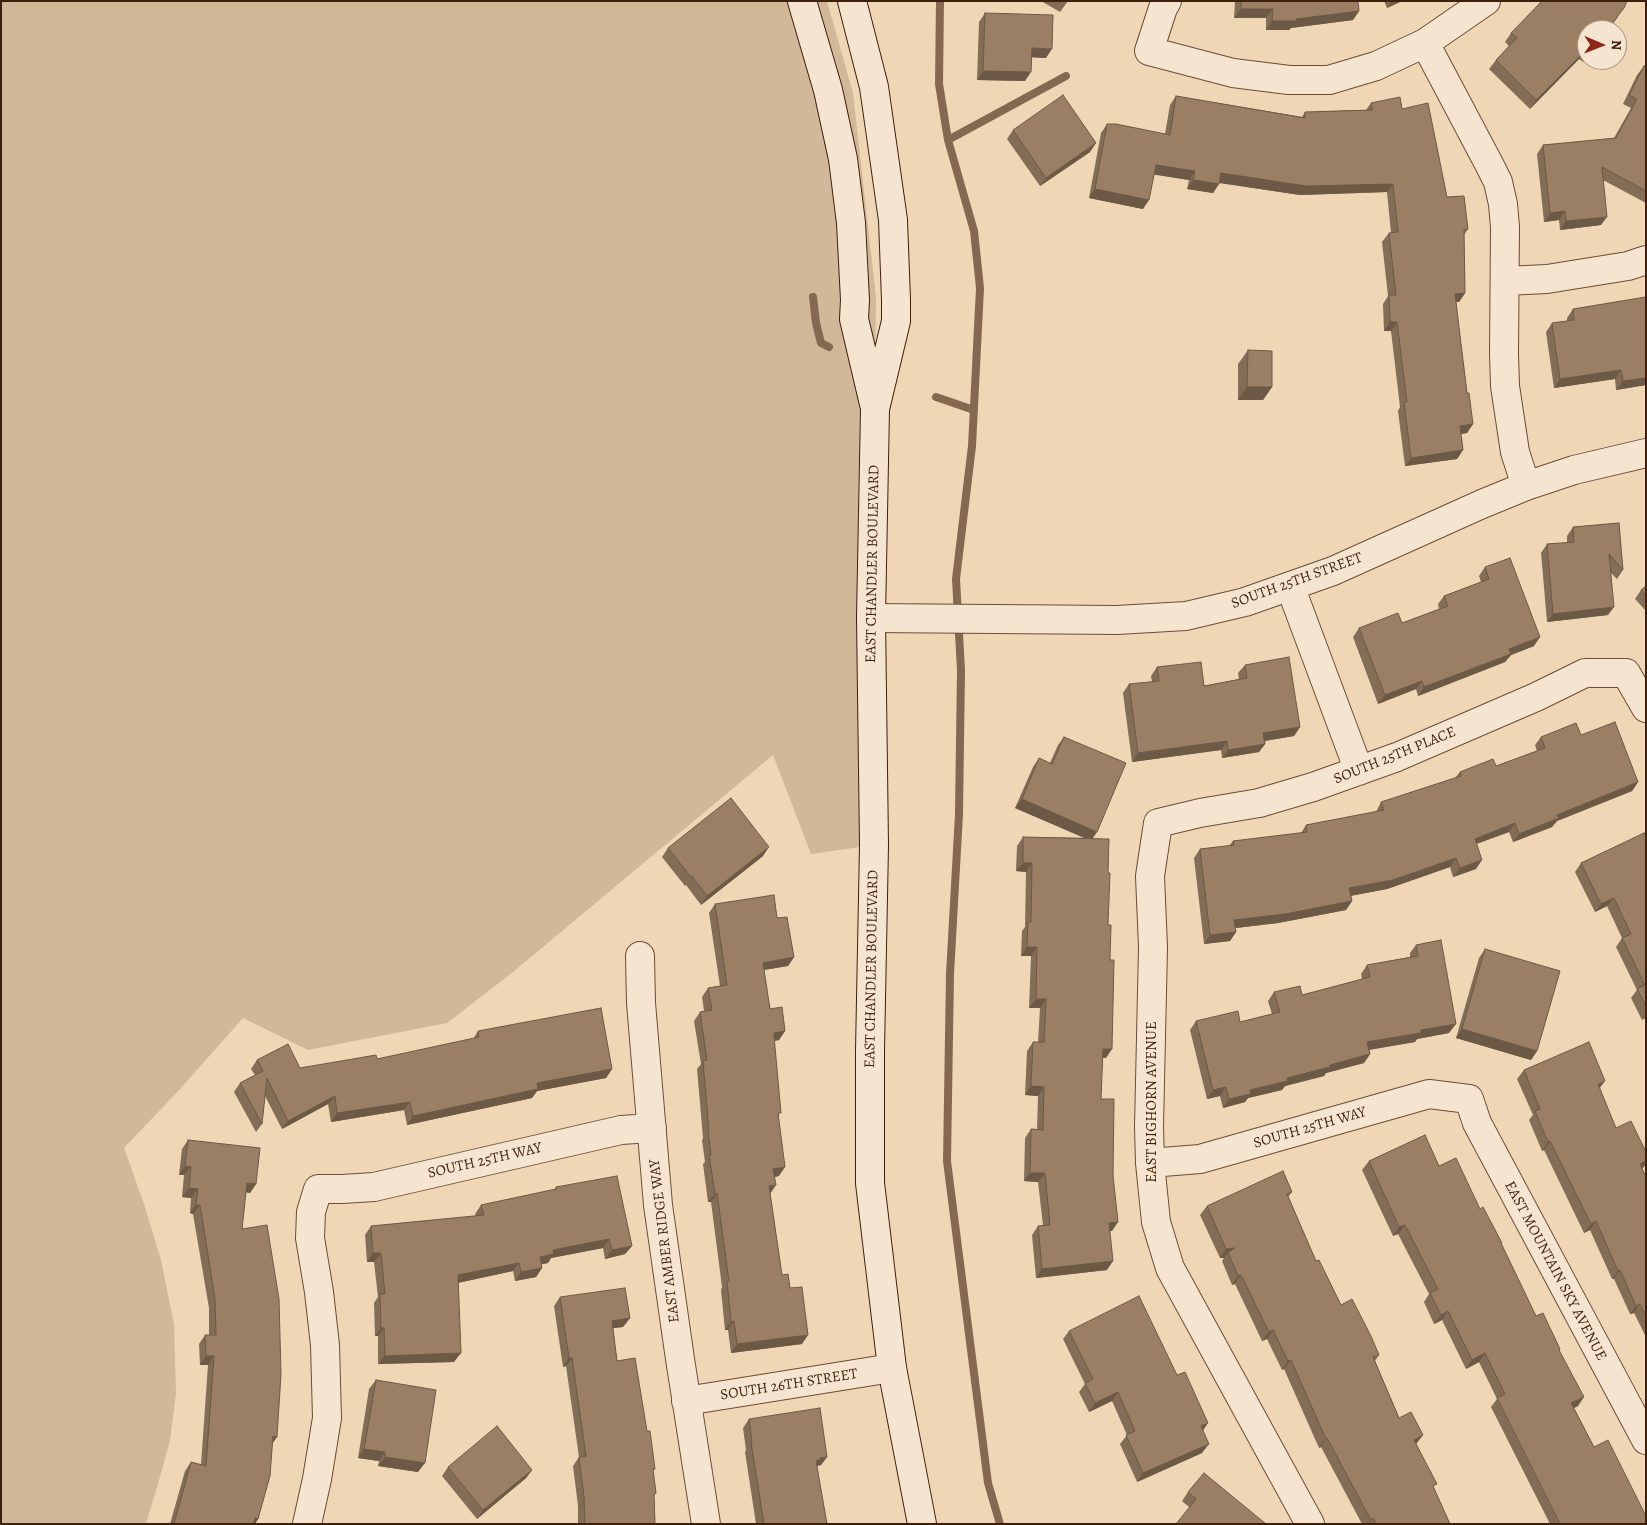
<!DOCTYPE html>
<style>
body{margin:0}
#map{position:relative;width:1647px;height:1525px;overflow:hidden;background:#efd7b6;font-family:Alegreya,serif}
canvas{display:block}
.frame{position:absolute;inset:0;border:2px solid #3e1f0c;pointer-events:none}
.north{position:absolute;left:1577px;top:20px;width:50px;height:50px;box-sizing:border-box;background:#f5e5d0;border:1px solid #ac9682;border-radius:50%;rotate:91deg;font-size:14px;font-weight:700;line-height:20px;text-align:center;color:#3e1f0c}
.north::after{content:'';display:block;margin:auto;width:18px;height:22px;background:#8f2418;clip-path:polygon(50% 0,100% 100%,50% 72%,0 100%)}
</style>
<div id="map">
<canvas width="1647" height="1525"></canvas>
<div class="frame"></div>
<div class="north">N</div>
</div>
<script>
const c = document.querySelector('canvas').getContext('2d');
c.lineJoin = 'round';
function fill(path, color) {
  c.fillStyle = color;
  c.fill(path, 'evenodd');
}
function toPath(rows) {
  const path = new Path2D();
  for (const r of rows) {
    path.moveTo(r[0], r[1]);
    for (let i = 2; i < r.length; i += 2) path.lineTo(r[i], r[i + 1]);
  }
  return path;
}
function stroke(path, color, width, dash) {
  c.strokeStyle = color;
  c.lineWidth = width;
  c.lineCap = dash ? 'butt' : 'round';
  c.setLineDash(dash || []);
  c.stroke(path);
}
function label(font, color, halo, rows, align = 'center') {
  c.font = font + ' Alegreya,serif';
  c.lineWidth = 4.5;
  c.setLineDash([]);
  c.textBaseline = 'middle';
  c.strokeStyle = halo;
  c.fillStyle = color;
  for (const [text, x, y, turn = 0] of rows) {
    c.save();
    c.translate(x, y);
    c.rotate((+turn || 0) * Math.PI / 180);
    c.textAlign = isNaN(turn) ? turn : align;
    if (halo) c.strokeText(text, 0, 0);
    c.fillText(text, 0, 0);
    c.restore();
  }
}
fill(toPath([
 [1,1,827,1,853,93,876,297,872,618,874,845,811,854,773,755,513,972,447,1023,308,1050,243,1018,180,1089,124,1148,144,1204,161,1260,174,1324,176,1393,170,1440,160,1477,146,1524,1,1524]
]), '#d1b899');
stroke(toPath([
 [940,1,939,84,948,140,974,231,980,288,972,446,956,579,961,670,959,814,950,974,947,1161,988,1483,1000,1524],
 [948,140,1066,76],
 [813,297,816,323,821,343,829,347],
 [936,397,974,410]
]), '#84684f', 8);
const street = toPath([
 [1167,1,1163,8,1149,51,1233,73,1289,80,1329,80,1376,66,1425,43,1486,1],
 [1425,43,1489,164,1498,182,1503,204,1505,227,1504,354,1505,386,1515,452,1526,486],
 [1505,281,1547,279,1628,266,1646,260],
 [1290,586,1359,771],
 [871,618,1117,620,1186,616,1245,602,1333,571,1482,504,1526,486,1574,470,1646,453],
 [640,956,641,1003,658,1205,680,1359,706,1524],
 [1150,1163,1200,1159,1429,1094,1469,1099,1477,1123,1646,1440],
 [686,1401,892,1368],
 [307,1524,317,1479,327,1418,325,1345,319,1292,310,1238,311,1212,318,1189,342,1189,374,1187,621,1130,652,1128],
 [1310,1524,1170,1268,1156,1222,1150,1163,1149,1127,1153,947,1150,876,1158,823,1200,813,1259,803,1313,787,1397,757,1536,697,1585,673,1626,673,1646,708]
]);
const secondary = toPath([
 [802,1,828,90,843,159,851,223,855,300,854,319,874,404],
 [852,1,874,87,893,220,896,300,896,321,875,409,871,618,874,845,870,1051,870,1183,892,1368,922,1524]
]);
stroke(street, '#6a4d36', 30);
stroke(secondary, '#3e1f0c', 30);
stroke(street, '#f5e5d0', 28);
stroke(secondary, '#f5e5d0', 28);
fill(toPath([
 [1041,1,1068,1,1060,12],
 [1235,1,1358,1,1359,11,1353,20,1291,28,1289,30,1266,30,1266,18,1234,18],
 [1384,1,1402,1,1387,8],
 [985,13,1046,58,1032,57,1025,81,977,80,979,22],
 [1618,17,1608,30,1587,30,1587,57,1583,62,1579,59,1530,109,1489,69,1496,60,1509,46,1505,42,1511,33],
 [1644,66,1646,67,1646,203,1603,180,1601,225,1560,230,1559,220,1544,222,1537,154,1543,145,1614,138,1631,108,1623,104,1637,75],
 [1176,96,1302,117,1305,112,1366,110,1371,103,1402,109,1447,197,1468,229,1464,235,1465,293,1459,302,1456,302,1467,393,1473,424,1467,433,1461,434,1463,450,1457,459,1405,466,1398,411,1400,407,1391,331,1384,331,1383,304,1388,296,1382,242,1389,233,1391,233,1387,192,1300,195,1219,183,1213,193,1187,189,1189,180,1154,174,1143,209,1089,198,1101,133,1107,124,1165,134,1170,105],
 [1013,130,1090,152,1040,186,1007,139],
 [1646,297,1646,385,1616,390,1615,379,1554,388,1546,332,1552,323,1567,321,1567,318,1573,309],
 [1248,350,1272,387,1263,400,1238,400,1238,364],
 [1619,523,1623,570,1617,579,1610,572,1608,615,1547,622,1541,553,1547,544,1567,543,1567,536,1573,527],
 [1485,567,1534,646,1511,655,1505,662,1418,696,1416,689,1378,704,1353,637,1359,628,1402,623,1439,609,1438,604,1444,596,1481,582,1479,576],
 [1646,586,1646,611,1635,599,1641,590],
 [1245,665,1300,727,1294,736,1265,741,1265,744,1259,752,1222,758,1221,750,1132,762,1123,693,1129,684,1152,682,1151,676,1157,667,1204,686,1239,679,1238,673],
 [1581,735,1638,782,1632,791,1557,821,1552,827,1513,842,1509,832,1476,844,1476,869,1453,877,1450,867,1387,889,1351,896,1352,901,1346,910,1278,923,1235,928,1236,932,1230,941,1204,944,1194,858,1200,849,1229,846,1233,841,1301,833,1306,825,1376,812,1381,802,1455,778,1460,772,1496,766,1537,751,1535,745,1541,737],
 [1064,737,1092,839,1108,873,1106,1058,1102,1058,1101,1099,1112,1231,1110,1231,1107,1270,1036,1278,1032,1235,1038,1226,1043,1225,1038,1182,1024,1181,1025,1138,1031,1129,1037,1130,1038,1096,1025,1095,1027,1051,1033,1042,1038,1042,1040,1008,1029,1008,1031,956,1021,956,1022,931,1025,927,1026,872,1016,871,1017,846,1023,837,1086,838,1015,808,1033,767,1039,758,1050,763,1058,745],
 [1646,837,1646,1018,1642,1020,1631,998,1637,990,1616,947,1622,938,1607,906,1595,912,1575,872,1581,863],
 [668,848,763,856,701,905,686,885,685,886,662,857],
 [715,904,777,918,794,957,788,966,764,970,770,1009,785,1031,779,1040,774,1041,779,1116,779,1176,775,1177,770,1193,782,1275,790,1288,802,1344,731,1353,728,1330,725,1330,721,1290,722,1287,711,1202,708,1202,703,1164,705,1162,702,1140,703,1138,697,1069,701,1064,694,1021,700,1012,704,1011,702,997,708,988,720,986,709,913],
 [1416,945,1449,1033,1417,1039,1415,1042,1369,1050,1370,1054,1364,1063,1326,1073,1324,1076,1285,1086,1282,1090,1248,1098,1245,1102,1223,1108,1220,1096,1207,1099,1190,1030,1196,1021,1240,1022,1272,1014,1268,1001,1274,992,1302,995,1362,979,1361,974,1367,965,1410,957,1410,953],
 [1485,949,1537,1051,1531,1060,1456,1038,1479,958],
 [478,1031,612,1069,606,1078,537,1091,532,1098,407,1125,404,1110,331,1122,328,1104,282,1129,265,1096,262,1124,256,1132,234,1092,240,1083,255,1075,251,1069,257,1060,300,1068,377,1059,473,1039],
 [1524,1070,1600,1089,1616,1128,1646,1152,1646,1164,1642,1169,1646,1177,1646,1337,1634,1313,1630,1314,1614,1279,1612,1279,1590,1230,1584,1233,1544,1150,1542,1151,1529,1120,1533,1115,1517,1079],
 [188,1140,256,1184,250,1193,246,1192,242,1229,277,1437,272,1444,258,1519,255,1524,170,1524,185,1471,191,1462,201,1465,208,1365,200,1365,199,1344,205,1335,209,1335,209,1308,193,1214,190,1213,191,1198,182,1197,184,1175,179,1175,182,1149],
 [1369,1161,1439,1166,1480,1209,1501,1244,1536,1316,1560,1349,1559,1350,1578,1406,1574,1408,1594,1447,1646,1524,1550,1524,1491,1407,1497,1399,1479,1362,1466,1369,1442,1320,1434,1324,1424,1302,1429,1294,1398,1234,1393,1236,1362,1170],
 [556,1187,632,1246,625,1254,605,1259,603,1248,551,1258,548,1263,541,1264,542,1268,536,1277,515,1281,513,1271,458,1283,454,1362,378,1364,378,1336,375,1336,374,1303,378,1297,374,1262,367,1262,365,1235,371,1226,476,1216,475,1214,481,1205,554,1190],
 [1292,1192,1288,1197,1316,1261,1341,1305,1379,1355,1375,1361,1399,1418,1417,1443,1416,1444,1434,1489,1450,1524,1362,1524,1321,1447,1319,1448,1284,1369,1282,1370,1267,1339,1262,1341,1235,1284,1232,1285,1222,1261,1224,1258,1220,1258,1200,1215,1207,1206],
 [560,1297,630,1318,623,1327,613,1328,617,1361,647,1431,655,1469,653,1471,656,1493,654,1496,655,1524,578,1524,578,1506,573,1466,579,1457,566,1366,563,1367,554,1306],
 [1069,1331,1203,1431,1202,1453,1137,1482,1120,1444,1127,1435,1112,1401,1089,1412,1079,1392,1085,1384,1063,1339],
 [376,1380,418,1472,378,1466,379,1461,358,1458,369,1389],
 [749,1419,827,1457,821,1465,817,1466,827,1524,756,1524,745,1452,746,1450,743,1428],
 [448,1467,532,1470,526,1478,477,1519,442,1476],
 [1188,1492,1266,1524,1189,1507,1182,1501]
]), '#846d56');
fill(toPath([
 [1392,1,1402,1,1387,8],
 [1241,9,1273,9,1266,18,1234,18],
 [1359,11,1353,20,1291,28,1289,30,1266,30,1272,21],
 [1032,48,1052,49,1046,58,1026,57],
 [1586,50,1579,59,1530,109,1536,100],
 [983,71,1031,72,1025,81,977,80],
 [1096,143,1090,152,1040,186,1046,178],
 [1156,165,1195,171,1189,180,1150,174],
 [1221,173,1393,184,1387,192,1300,195,1214,182],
 [1193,180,1219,184,1213,193,1187,189],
 [1095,189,1149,200,1143,209,1089,198],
 [1565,211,1559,220,1544,222,1550,213],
 [1607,217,1601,225,1560,230,1566,221],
 [1465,293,1459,302,1449,302,1455,294],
 [1390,322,1397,322,1391,331,1384,331],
 [1621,370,1615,379,1554,388,1560,379],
 [1646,378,1646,385,1616,390,1623,381],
 [1247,387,1272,387,1263,400,1238,400],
 [1473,424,1467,433,1454,435,1460,426],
 [1463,450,1457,459,1405,466,1411,458],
 [1614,607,1608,615,1547,622,1553,614],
 [1540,637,1534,646,1511,655,1505,662,1418,696,1424,687,1509,649],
 [1422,681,1416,689,1378,704,1385,695],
 [1300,727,1294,736,1257,742,1263,733],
 [1227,741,1221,750,1132,762,1138,753],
 [1265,744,1259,752,1222,758,1228,750],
 [1638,782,1632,791,1557,821,1552,827,1513,842,1519,834,1557,815],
 [1022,799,1097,832,1091,841,1015,808],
 [1515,823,1509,832,1468,847,1475,839],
 [769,847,763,856,701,905,707,896],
 [1456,858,1450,867,1387,889,1343,897,1349,888],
 [1482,860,1476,869,1453,877,1460,868],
 [1023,863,1032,863,1026,872,1016,871],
 [1614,898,1607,906,1595,912,1601,904],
 [1352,901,1346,910,1278,923,1228,929,1234,920],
 [1236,932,1230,941,1204,944,1210,935],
 [1027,947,1037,947,1031,956,1021,956],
 [794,957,788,966,757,971,763,963],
 [1036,999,1046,999,1040,1008,1029,1008],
 [1456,1024,1449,1033,1417,1039,1415,1042,1361,1051,1367,1042,1421,1030],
 [1462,1029,1537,1051,1531,1060,1456,1038],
 [785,1031,779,1040,768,1042,774,1033],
 [1103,1049,1112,1049,1106,1058,1097,1057],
 [1370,1054,1364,1063,1326,1073,1324,1076,1285,1086,1282,1090,1248,1098,1245,1102,1223,1108,1229,1099,1250,1090,1330,1065],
 [612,1069,606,1078,537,1091,532,1098,407,1125,413,1116,537,1083],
 [1605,1081,1599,1089,1598,1084],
 [1031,1086,1044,1087,1038,1096,1025,1095],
 [1226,1087,1220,1096,1207,1099,1213,1090],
 [335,1096,328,1104,282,1129,288,1121],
 [410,1102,404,1110,331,1122,337,1113],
 [1550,1141,1544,1150,1542,1151,1548,1142],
 [1646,1161,1646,1164,1643,1168,1634,1173,1640,1164],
 [185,1166,191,1167,184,1175,179,1175],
 [785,1167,779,1176,767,1178,773,1169],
 [1030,1173,1045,1173,1038,1182,1024,1181],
 [247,1183,256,1184,250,1193,241,1191],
 [776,1185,770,1194,769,1186],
 [189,1188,198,1189,191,1198,182,1197],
 [717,1193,711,1202,708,1202,715,1194],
 [196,1205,200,1205,193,1214,190,1213],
 [1596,1221,1590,1230,1584,1233,1591,1224],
 [1118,1222,1112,1231,1103,1232,1109,1223],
 [1405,1225,1398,1234,1393,1236,1399,1227],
 [609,1239,603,1248,551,1258,548,1263,534,1266,540,1257,553,1250],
 [632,1246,625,1254,605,1259,612,1250],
 [1235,1248,1228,1252,1224,1258,1220,1258,1226,1249],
 [373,1253,381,1253,374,1262,367,1262],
 [1113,1261,1107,1270,1036,1278,1042,1269],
 [519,1263,513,1271,452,1284,458,1275],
 [542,1268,536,1277,515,1281,521,1272],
 [1620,1270,1614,1279,1612,1279,1618,1271],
 [1241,1275,1235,1284,1232,1285,1238,1276],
 [1640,1304,1634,1313,1630,1314,1636,1306],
 [1448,1311,1442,1320,1434,1324,1441,1315],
 [630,1318,623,1327,606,1329,612,1321],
 [734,1321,728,1330,725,1330,731,1322],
 [381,1328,384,1328,378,1336,375,1336],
 [1273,1330,1267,1339,1262,1341,1269,1332],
 [808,1335,802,1344,731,1353,737,1344],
 [461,1353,454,1362,378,1364,385,1356],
 [1485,1353,1479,1362,1466,1369,1472,1360],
 [206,1356,214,1356,208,1365,200,1365],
 [569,1358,572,1358,566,1366,563,1367],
 [1291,1360,1284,1369,1282,1370,1288,1361],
 [1118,1392,1112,1401,1089,1412,1095,1403],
 [1584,1397,1578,1406,1565,1412,1571,1403],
 [1208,1423,1202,1432,1201,1426],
 [1423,1435,1417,1443,1408,1448,1414,1440],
 [273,1436,277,1437,271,1445],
 [1327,1438,1321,1447,1319,1448,1326,1439],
 [1209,1444,1202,1453,1137,1482,1143,1473],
 [364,1449,385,1452,379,1461,358,1458],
 [385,1457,425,1463,418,1472,378,1466],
 [827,1457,821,1465,815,1466,816,1461,820,1458],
 [532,1470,526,1478,477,1519,483,1510],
 [255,1518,258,1519,255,1524,251,1524]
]), '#6c5946');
const building = toPath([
 [1241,1,1358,1,1359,11,1296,19,1296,21,1272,21,1273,9,1241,9,1241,1],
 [1542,1,1627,1,1624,8,1607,30,1587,30,1587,51,1586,50,1536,100,1496,60,1517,38,1511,33,1542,1],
 [985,13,1053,15,1052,49,1032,48,1031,72,983,71,985,13],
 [1644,66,1646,67,1646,191,1602,167,1607,217,1566,221,1565,211,1550,213,1543,145,1616,138,1637,99,1629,95,1644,66],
 [1063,95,1096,143,1046,178,1013,130,1063,95],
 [1176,96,1305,118,1305,112,1372,110,1371,103,1400,97,1402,109,1428,103,1447,197,1464,196,1468,229,1464,230,1465,293,1455,294,1467,393,1469,393,1473,424,1460,426,1463,450,1411,458,1404,402,1407,402,1397,322,1390,322,1389,295,1396,295,1389,233,1398,232,1393,184,1306,186,1221,173,1219,184,1193,180,1195,171,1156,165,1149,200,1095,189,1107,124,1116,124,1170,135,1176,96],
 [1646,297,1646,378,1623,381,1621,370,1560,379,1552,323,1574,320,1573,309,1646,297],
 [1248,350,1272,351,1272,387,1247,387,1248,350],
 [1619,523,1623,570,1609,554,1614,607,1553,614,1547,544,1574,542,1573,527,1619,523],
 [1510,558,1540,637,1509,649,1511,654,1424,687,1422,681,1385,695,1359,628,1398,613,1402,623,1448,606,1444,596,1489,579,1485,567,1510,558],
 [1646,586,1646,596,1641,590,1646,586],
 [1289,657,1300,727,1263,733,1265,744,1228,750,1227,741,1138,753,1129,684,1159,681,1157,667,1201,662,1204,686,1247,678,1245,665,1289,657],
 [1615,722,1638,782,1557,815,1559,818,1519,834,1515,823,1475,839,1482,860,1460,868,1456,858,1393,880,1349,888,1352,901,1285,914,1234,920,1236,932,1210,935,1200,849,1234,845,1233,841,1307,832,1306,825,1384,810,1381,802,1461,776,1460,772,1493,759,1496,766,1545,748,1541,737,1576,723,1581,735,1615,722],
 [1064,737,1126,763,1097,832,1022,799,1039,758,1052,764,1064,737],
 [731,798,769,847,707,896,692,876,691,877,668,848,731,798],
 [1644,833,1646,837,1646,1006,1637,989,1645,985,1622,938,1631,934,1614,898,1601,904,1581,863,1644,833],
 [1023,837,1109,839,1108,873,1110,873,1108,925,1111,925,1110,960,1114,960,1112,1049,1103,1049,1101,1099,1114,1099,1113,1176,1118,1222,1109,1223,1113,1261,1042,1269,1038,1226,1050,1225,1045,1173,1030,1173,1031,1129,1043,1130,1044,1087,1031,1086,1033,1042,1044,1042,1046,999,1036,999,1037,947,1027,947,1028,922,1031,922,1032,863,1023,863,1023,837],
 [774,895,777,918,787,917,794,957,763,963,770,1009,782,1007,785,1031,774,1033,774,1036,781,1113,778,1113,785,1167,773,1169,776,1185,769,1186,782,1275,788,1274,790,1288,802,1287,808,1335,737,1344,734,1321,731,1322,727,1281,729,1281,717,1193,715,1194,709,1155,711,1155,708,1131,709,1131,703,1061,707,1060,700,1012,712,1010,708,988,727,985,715,904,774,895],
 [1441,940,1456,1024,1421,1030,1421,1033,1367,1042,1370,1054,1330,1065,1330,1067,1287,1078,1288,1081,1250,1090,1251,1094,1229,1099,1226,1087,1213,1090,1196,1021,1238,1011,1240,1022,1280,1012,1274,992,1300,986,1302,995,1370,977,1367,965,1418,956,1416,945,1441,940],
 [1485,949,1560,971,1537,1051,1462,1029,1485,949],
 [601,1008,612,1069,537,1083,538,1089,413,1116,410,1102,337,1113,335,1096,288,1121,267,1078,262,1124,240,1083,263,1071,257,1060,288,1044,300,1068,376,1055,377,1059,479,1037,478,1031,601,1008],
 [1589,1042,1605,1081,1598,1084,1616,1128,1631,1121,1646,1152,1646,1161,1640,1164,1646,1177,1646,1316,1640,1304,1636,1306,1620,1270,1618,1271,1596,1221,1591,1224,1550,1141,1548,1142,1535,1111,1540,1109,1524,1070,1589,1042],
 [1425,1135,1439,1166,1456,1158,1480,1209,1483,1207,1502,1243,1501,1243,1536,1316,1543,1313,1560,1349,1559,1350,1584,1397,1571,1403,1594,1447,1608,1440,1646,1516,1646,1524,1560,1524,1497,1398,1505,1394,1485,1353,1472,1360,1448,1311,1441,1315,1430,1293,1438,1289,1405,1225,1399,1227,1369,1161,1425,1135],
 [188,1140,260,1148,256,1184,247,1183,242,1229,267,1225,279,1299,281,1374,277,1437,273,1436,270,1476,258,1519,255,1518,253,1524,174,1524,191,1462,206,1466,214,1356,206,1356,205,1335,216,1335,215,1299,200,1205,196,1205,198,1189,189,1188,191,1167,185,1166,188,1140],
 [1283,1171,1292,1192,1287,1194,1316,1261,1319,1260,1341,1305,1352,1299,1371,1336,1379,1355,1373,1357,1399,1418,1411,1412,1423,1435,1414,1440,1437,1484,1433,1486,1450,1524,1376,1524,1373,1518,1371,1520,1327,1438,1326,1439,1291,1360,1288,1361,1273,1330,1269,1332,1241,1275,1238,1276,1228,1252,1235,1248,1226,1249,1207,1206,1283,1171],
 [617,1176,632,1246,612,1250,609,1239,553,1250,554,1254,540,1257,542,1268,521,1272,519,1263,458,1275,461,1353,385,1356,384,1328,381,1328,380,1294,385,1294,381,1253,373,1253,371,1226,484,1215,481,1205,556,1189,556,1187,617,1176],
 [625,1288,630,1318,612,1321,617,1361,635,1358,647,1431,650,1431,655,1469,653,1469,656,1493,654,1494,655,1524,585,1524,584,1497,579,1457,586,1456,572,1358,569,1358,560,1297,625,1288],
 [1139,1296,1177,1375,1185,1372,1208,1423,1201,1426,1209,1444,1143,1473,1126,1435,1135,1431,1118,1392,1095,1403,1085,1383,1093,1379,1069,1331,1139,1296],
 [376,1380,436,1390,425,1463,385,1457,385,1452,364,1449,376,1380],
 [820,1408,827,1457,820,1458,820,1460,816,1461,827,1524,764,1524,751,1443,752,1443,749,1419,820,1408],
 [497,1426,532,1470,483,1510,448,1467,497,1426],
 [1204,1473,1266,1524,1176,1524,1196,1499,1188,1492,1204,1473]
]);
fill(building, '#9a7f64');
stroke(building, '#6c5946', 1);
label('15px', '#3e1f0c', '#f5e5d0', [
 ["EAST CHANDLER BOULEVARD",873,564,-89],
 ["SOUTH 25TH STREET",1297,581,-20],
 ["SOUTH 25TH PLACE",1395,756,-22],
 ["EAST CHANDLER BOULEVARD",872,969,-89],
 ["EAST BIGHORN AVENUE",1152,1102,-90],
 ["SOUTH 25TH WAY",1310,1128,-16],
 ["SOUTH 25TH WAY",485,1161,-13],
 ["EAST AMBER RIDGE WAY",665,1241,-97],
 ["EAST MOUNTAIN SKY AVENUE",1555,1271,62],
 ["SOUTH 26TH STREET",789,1385,-9]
]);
</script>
